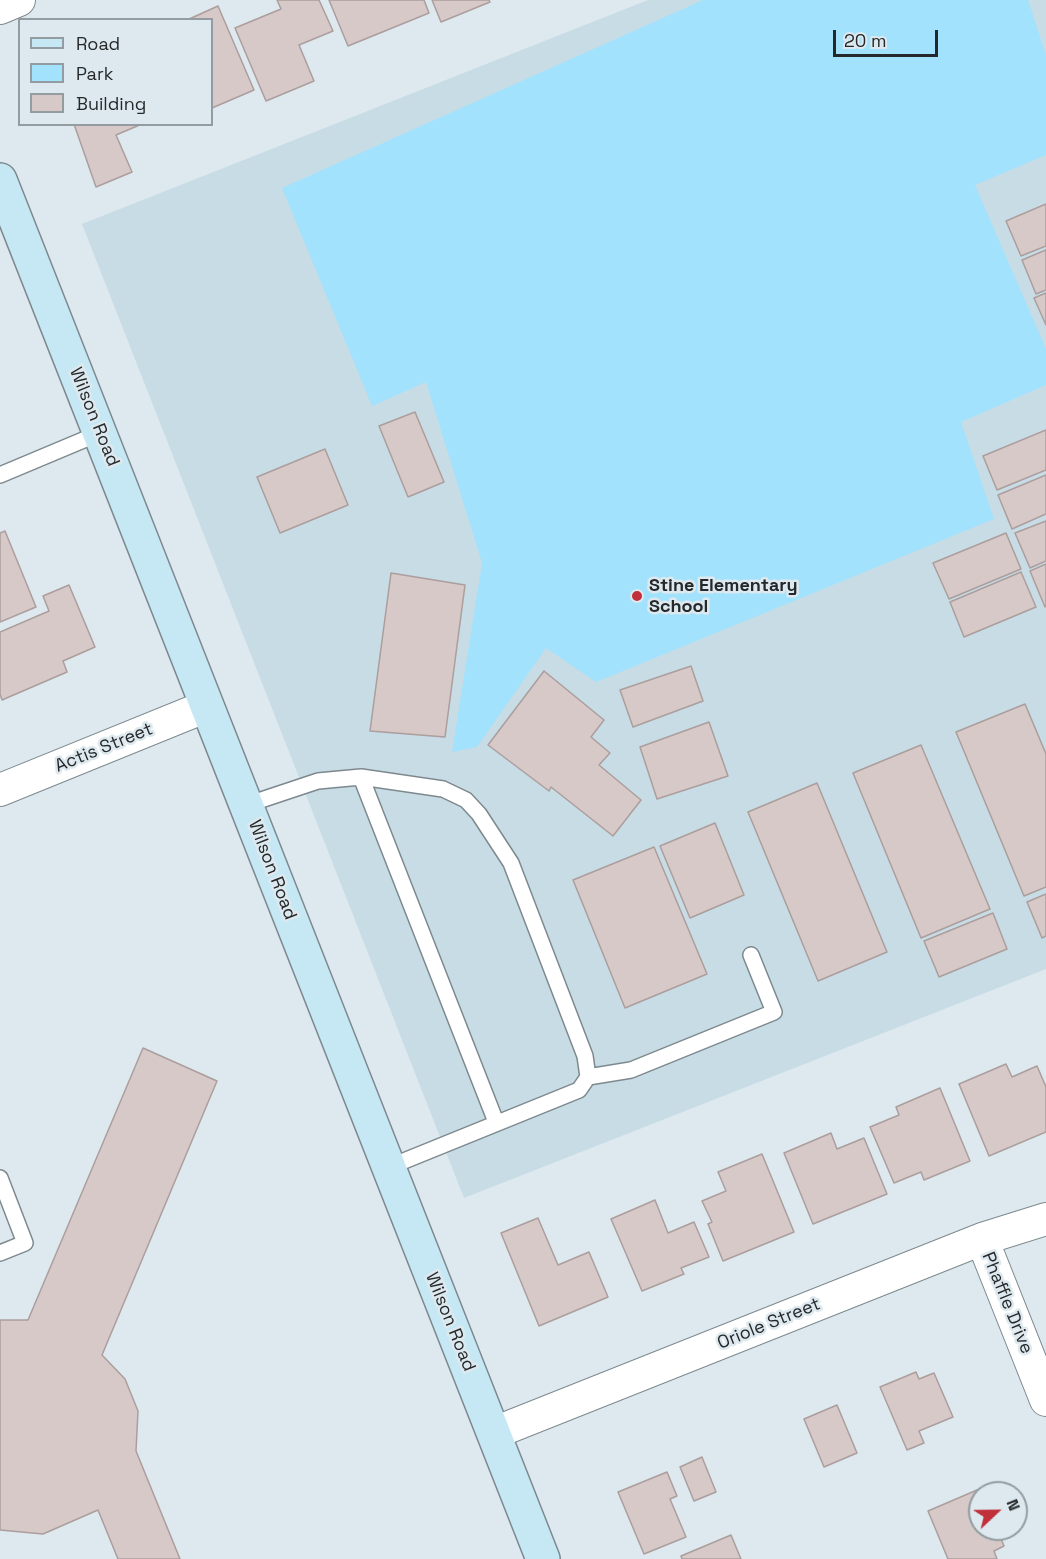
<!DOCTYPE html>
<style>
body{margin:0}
#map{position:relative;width:1046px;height:1559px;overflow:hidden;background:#dde9ee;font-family:"Space Grotesk",sans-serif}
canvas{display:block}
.legend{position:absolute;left:18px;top:18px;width:195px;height:108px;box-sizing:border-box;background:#dde9ee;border:2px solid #939ca0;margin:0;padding:8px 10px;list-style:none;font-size:18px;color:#24282a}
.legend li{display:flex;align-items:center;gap:12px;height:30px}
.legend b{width:30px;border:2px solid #939ca0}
.north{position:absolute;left:968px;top:1481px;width:60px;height:60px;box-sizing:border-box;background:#dde9ee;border:2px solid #939ca0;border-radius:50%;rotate:68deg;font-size:16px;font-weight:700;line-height:24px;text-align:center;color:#24282a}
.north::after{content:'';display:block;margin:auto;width:21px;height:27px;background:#c0303a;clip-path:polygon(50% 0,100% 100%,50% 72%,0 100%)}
.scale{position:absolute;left:833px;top:30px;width:105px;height:27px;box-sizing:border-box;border:3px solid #24282a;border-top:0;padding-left:8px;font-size:18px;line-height:21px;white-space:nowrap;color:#24282a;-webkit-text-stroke:4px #dde9ee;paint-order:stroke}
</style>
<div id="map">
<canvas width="1046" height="1559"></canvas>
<ul class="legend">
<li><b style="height:8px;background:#c6e8f4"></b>Road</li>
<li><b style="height:16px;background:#a2e2fd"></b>Park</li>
<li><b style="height:16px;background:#d6c9c8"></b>Building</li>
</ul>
<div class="north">N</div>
<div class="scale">20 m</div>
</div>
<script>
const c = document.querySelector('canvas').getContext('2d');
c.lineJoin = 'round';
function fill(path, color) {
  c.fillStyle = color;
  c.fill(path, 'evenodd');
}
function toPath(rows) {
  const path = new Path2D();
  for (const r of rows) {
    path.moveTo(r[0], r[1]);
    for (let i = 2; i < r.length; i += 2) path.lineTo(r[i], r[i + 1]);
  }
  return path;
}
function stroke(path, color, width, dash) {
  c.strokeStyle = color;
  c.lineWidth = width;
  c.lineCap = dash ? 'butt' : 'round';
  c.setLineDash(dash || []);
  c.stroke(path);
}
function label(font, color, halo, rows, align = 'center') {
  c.font = font + ' "Space Grotesk",sans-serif';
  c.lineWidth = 5;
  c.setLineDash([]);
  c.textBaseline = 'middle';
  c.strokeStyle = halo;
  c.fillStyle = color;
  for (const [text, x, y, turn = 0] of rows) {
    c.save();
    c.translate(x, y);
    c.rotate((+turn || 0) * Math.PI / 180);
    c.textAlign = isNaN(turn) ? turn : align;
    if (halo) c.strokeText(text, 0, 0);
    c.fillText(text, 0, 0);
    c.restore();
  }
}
fill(toPath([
 [648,0,1046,0,1046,969,464,1198,82,224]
]), '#c8dce5');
fill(toPath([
 [703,0,1028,0,1046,55,1046,155,975,185,1046,349,1046,385,961,422,994,519,596,682,546,648,477,747,452,752,482,563,426,382,372,406,282,188]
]), '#a2e2fd');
const building = toPath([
 [277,0,319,0,333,31,299,45,314,81,266,101,235,28,281,9,277,0],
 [329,0,424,0,429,13,348,46,329,0],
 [432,0,489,0,490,2,441,22,432,0],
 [218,6,254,90,212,108,212,20,187,20,218,6],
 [74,124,142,124,116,135,132,172,96,187,74,124],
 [1046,204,1046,246,1021,256,1006,221,1046,204],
 [1046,250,1046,290,1036,294,1022,260,1046,250],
 [1046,293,1046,325,1034,298,1046,293],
 [415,412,444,482,408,497,379,426,415,412],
 [1046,430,1046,470,997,490,983,456,1046,430],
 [325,449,348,505,280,533,257,477,325,449],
 [1046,475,1046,514,1012,529,998,495,1046,475],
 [1046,521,1046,561,1030,568,1015,533,1046,521],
 [5,531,36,607,0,622,0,533,5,531],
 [1006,533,1021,569,949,599,933,563,1006,533],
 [1046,564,1046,606,1045,607,1030,571,1046,564],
 [1021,572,1036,607,964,637,950,602,1021,572],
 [391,573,465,585,445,737,370,731,391,573],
 [69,585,95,647,63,661,67,672,2,700,0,694,0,632,49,611,43,596,69,585],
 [691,666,703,701,633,727,620,690,691,666],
 [544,671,604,720,591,737,610,753,599,765,641,800,613,836,551,787,549,791,488,745,544,671],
 [1025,704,1046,754,1046,887,1024,896,956,732,1025,704],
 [709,722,728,776,657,799,640,747,709,722],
 [921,745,990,909,921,938,853,773,921,745],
 [817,783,887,952,818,981,748,812,817,783],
 [715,823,744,895,690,918,660,846,715,823],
 [654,847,707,974,625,1008,573,880,654,847],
 [1046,894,1046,936,1042,938,1027,902,1046,894],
 [993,913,1007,949,939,977,924,941,993,913],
 [143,1048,217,1081,102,1355,125,1379,138,1411,136,1451,180,1559,118,1559,98,1510,43,1534,0,1530,0,1320,28,1320,143,1048],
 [1006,1064,1012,1077,1037,1066,1046,1087,1046,1132,989,1156,959,1084,1006,1064],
 [940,1088,970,1161,924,1180,921,1172,894,1183,870,1127,899,1115,896,1107,940,1088],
 [831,1133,837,1149,864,1138,887,1194,813,1224,784,1153,831,1133],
 [762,1154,794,1232,723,1261,708,1224,712,1222,702,1201,726,1191,718,1172,762,1154],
 [655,1200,668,1233,694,1222,709,1257,681,1268,684,1274,642,1291,611,1219,655,1200],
 [538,1218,558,1265,589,1252,608,1297,539,1326,501,1233,538,1218],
 [916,1372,919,1379,934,1373,953,1417,919,1431,924,1443,907,1450,880,1387,916,1372],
 [837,1405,857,1453,824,1467,804,1419,837,1405],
 [702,1457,716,1492,694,1501,680,1467,702,1457],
 [667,1472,677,1496,670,1499,686,1537,644,1554,618,1492,667,1472],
 [984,1487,987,1493,980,1493,980,1529,997,1529,1004,1546,994,1551,997,1559,948,1559,928,1511,984,1487],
 [731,1535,741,1559,682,1559,681,1556,731,1535]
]);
fill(building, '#d6c9c8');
stroke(building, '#ab9e9d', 1.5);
const lane = toPath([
 [0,475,100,433],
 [361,777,496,1122],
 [246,805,318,781,361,777,443,789,466,800,479,814,511,863,585,1056,588,1077,579,1090,389,1167],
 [588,1077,631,1070,774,1012,751,955],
 [0,1178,25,1243,0,1253]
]);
const street = toPath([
 [0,8,19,0],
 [0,790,207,706],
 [982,1239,1046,1400],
 [494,1433,982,1239,1046,1219]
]);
const secondary = toPath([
 [0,180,543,1559]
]);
stroke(lane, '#7d898e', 18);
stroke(street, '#7d898e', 34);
stroke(secondary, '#7d898e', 36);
stroke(lane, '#fff', 15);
stroke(street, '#fff', 32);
stroke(secondary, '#c6e8f4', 33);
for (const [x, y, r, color] of [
 [637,596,6,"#c0303a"]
]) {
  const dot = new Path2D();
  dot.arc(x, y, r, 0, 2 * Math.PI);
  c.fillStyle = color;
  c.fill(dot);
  stroke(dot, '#dde9ee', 2);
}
label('18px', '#24282a', '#dde9ee', [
 ["Wilson Road",94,417,68],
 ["Actis Street",104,748,-22],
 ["Wilson Road",272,870,69],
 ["Phaffle Drive",1007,1303,68],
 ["Wilson Road",450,1322,68],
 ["Oriole Street",769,1324,-22]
]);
label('bold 18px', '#24282a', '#dde9ee', [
 ["Stine Elementary",649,586],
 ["School",649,607]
], 'left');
</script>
